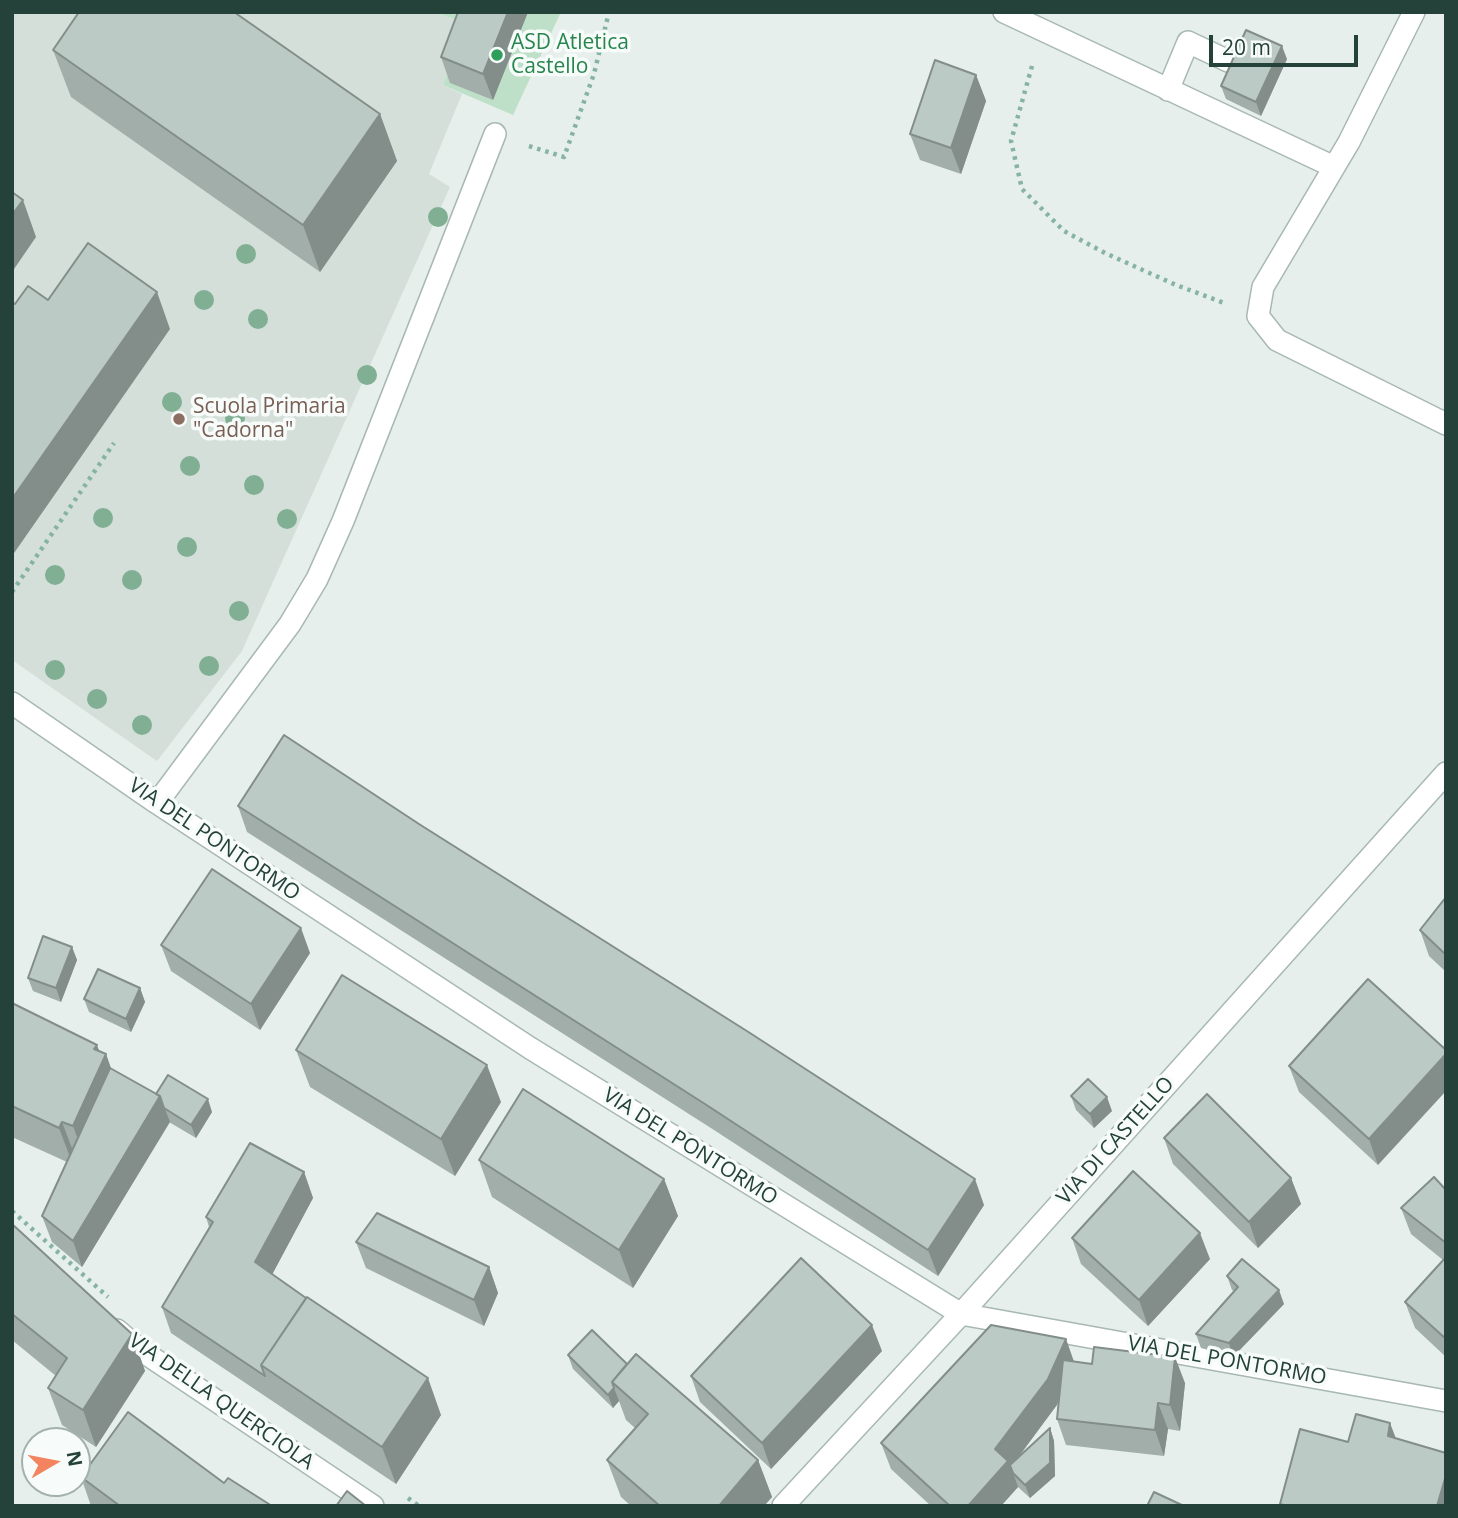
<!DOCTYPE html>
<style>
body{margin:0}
#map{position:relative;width:1458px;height:1518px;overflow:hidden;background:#e6efeb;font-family:"Open Sans",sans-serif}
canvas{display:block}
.frame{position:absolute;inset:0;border:14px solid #24423a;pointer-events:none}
.north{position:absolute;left:21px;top:1427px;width:70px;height:70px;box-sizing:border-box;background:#f7fbf9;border:2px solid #a3b1ad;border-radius:50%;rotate:80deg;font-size:19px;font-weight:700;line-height:28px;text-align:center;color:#24423a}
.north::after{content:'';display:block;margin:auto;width:24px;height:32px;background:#f4845f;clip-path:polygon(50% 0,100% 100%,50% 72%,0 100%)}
.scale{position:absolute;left:1209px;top:35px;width:149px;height:32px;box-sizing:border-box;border:4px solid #24423a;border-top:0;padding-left:9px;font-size:21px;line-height:24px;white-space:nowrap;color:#24423a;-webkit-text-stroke:5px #f7fbf9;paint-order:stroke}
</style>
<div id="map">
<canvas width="1458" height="1518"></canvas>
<div class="frame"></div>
<div class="north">N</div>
<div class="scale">20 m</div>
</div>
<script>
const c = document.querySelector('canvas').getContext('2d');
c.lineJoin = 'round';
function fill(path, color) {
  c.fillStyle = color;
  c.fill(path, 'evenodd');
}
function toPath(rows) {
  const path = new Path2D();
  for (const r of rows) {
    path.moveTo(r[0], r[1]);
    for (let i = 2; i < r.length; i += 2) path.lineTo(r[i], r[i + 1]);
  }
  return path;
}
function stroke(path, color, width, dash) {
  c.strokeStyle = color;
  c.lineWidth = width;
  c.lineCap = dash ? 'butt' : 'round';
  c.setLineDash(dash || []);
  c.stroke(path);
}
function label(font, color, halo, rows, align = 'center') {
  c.font = font + ' "Open Sans",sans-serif';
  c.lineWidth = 7;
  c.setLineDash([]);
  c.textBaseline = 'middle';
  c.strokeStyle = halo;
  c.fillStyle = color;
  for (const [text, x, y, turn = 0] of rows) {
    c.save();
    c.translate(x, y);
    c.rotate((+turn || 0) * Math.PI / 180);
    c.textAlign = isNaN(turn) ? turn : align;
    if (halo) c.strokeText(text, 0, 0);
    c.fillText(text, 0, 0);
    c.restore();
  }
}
fill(toPath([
 [12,12,437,12,466,25,443,85,462,94,429,174,450,187,242,651,157,761,12,660]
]), '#d4dfda');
fill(toPath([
 [437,12,561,12,513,115,443,85,466,25]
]), '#bfe0c8');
const minor = toPath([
 [1004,12,1334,167],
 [1414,12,1349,142,1263,287,1258,316,1277,340,1446,424],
 [1168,90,1188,42,1228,61],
 [12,703,157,803,530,1048,961,1314,1446,1401],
 [157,803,290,624,317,579,343,521,495,134],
 [117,1330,139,1349,373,1506],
 [783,1506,961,1314,1446,773]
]);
stroke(minor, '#a8b8b2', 24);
stroke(toPath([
 [1032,66,1011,141,1022,189,1064,231,1105,253,1176,285,1224,303],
 [529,146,564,157,594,74,609,12],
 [12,592,114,443],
 [12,1211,108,1297],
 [408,1498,419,1506]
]), '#86b3a5', 4.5, [3.5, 5]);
stroke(minor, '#fff', 21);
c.fillStyle = '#80af93';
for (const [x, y] of [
 [438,217],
 [246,254],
 [204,300],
 [258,319],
 [367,375],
 [172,402],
 [235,418],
 [190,466],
 [254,485],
 [103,518],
 [287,519],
 [187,547],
 [55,575],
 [132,580],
 [239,611],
 [209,666],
 [55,670],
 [97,699],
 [142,725]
]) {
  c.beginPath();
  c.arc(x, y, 10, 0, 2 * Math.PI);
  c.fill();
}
fill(toPath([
 [528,12,493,100,450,83,441,57],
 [53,50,380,114,397,161,320,272,71,97],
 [1287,59,1261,116,1226,99,1221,86],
 [976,75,986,101,961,174,920,160,910,134],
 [238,806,984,1205,938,1276,714,1130,247,832],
 [1446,897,1446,972,1429,956,1420,930],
 [161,945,310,953,260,1030,171,971],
 [72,947,77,960,61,1002,33,991,28,978],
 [1368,979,1378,1165,1299,1092,1289,1066],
 [140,988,145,1002,131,1032,89,1012,84,999],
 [12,1003,106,1054,111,1069,156,1094,212,1112,196,1138,169,1122,82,1267,52,1242,42,1216,67,1162,12,1137],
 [296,1050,501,1102,455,1176,310,1087],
 [1071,1096,1112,1111,1094,1128,1076,1110],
 [1164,1138,1291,1178,1301,1204,1258,1248,1173,1164],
 [479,1160,664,1179,678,1216,633,1288,492,1197],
 [304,1172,313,1198,272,1274,441,1415,396,1484,171,1333,162,1307,209,1227,206,1217],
 [1446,1190,1446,1357,1415,1328,1405,1302,1443,1260,1411,1234,1401,1208],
 [12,1224,132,1334,145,1371,96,1447,62,1425,48,1388,56,1376,12,1340],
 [1072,1238,1210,1259,1148,1326,1081,1264],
 [356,1242,489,1267,498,1293,484,1326,366,1268],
 [1227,1276,1284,1304,1233,1357,1201,1348,1196,1334,1234,1291,1232,1290],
 [1066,1339,1074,1362,1185,1383,1180,1431,1168,1429,1164,1456,1066,1445,1057,1419,1058,1402,1018,1458,1050,1428,1054,1441,1055,1476,1030,1498,1018,1487,1001,1506,931,1506,891,1469,881,1443],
 [882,1351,771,1469,700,1402,691,1376],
 [568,1355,627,1364,758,1460,772,1497,764,1506,631,1506,621,1497,607,1460,635,1428,626,1420,619,1401,613,1408,573,1369],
 [81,1477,224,1483,272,1506,91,1506]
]), '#a1aea9');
fill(toPath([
 [508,12,528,12,493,100,483,74],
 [1282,46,1287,59,1261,116,1256,102],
 [976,75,986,101,961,174,951,148],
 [380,114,397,161,320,272,303,225],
 [23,200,36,237,12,272,12,215],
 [157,292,170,329,12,556,12,499],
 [301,928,310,953,260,1030,251,1004],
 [72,947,77,960,61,1002,56,988],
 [140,988,145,1002,131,1032,126,1019],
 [97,1045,103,1061,106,1054,119,1091,87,1164,73,1126,94,1049],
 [1446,1054,1446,1091,1378,1165,1369,1139],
 [487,1065,501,1102,455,1176,441,1139],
 [160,1096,170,1122,82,1267,73,1241],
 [1107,1097,1112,1111,1094,1128,1090,1114],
 [208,1099,212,1112,196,1138,191,1125],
 [62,1122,76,1159,73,1165,59,1128],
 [304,1172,313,1198,265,1288,255,1262],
 [1291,1178,1301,1204,1258,1248,1249,1222],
 [664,1179,678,1216,633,1288,619,1250],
 [975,1179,984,1205,938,1276,928,1250],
 [1200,1233,1210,1259,1148,1326,1139,1300],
 [489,1267,498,1293,484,1326,474,1300],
 [1279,1290,1284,1304,1233,1357,1229,1343],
 [872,1325,882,1351,771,1469,762,1443],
 [132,1334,145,1371,96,1447,83,1410],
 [1066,1339,1075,1365,1057,1405,1011,1467,1018,1487,1001,1506,968,1506,995,1449],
 [1175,1357,1185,1383,1180,1431,1170,1405],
 [428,1378,441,1415,396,1484,382,1447],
 [614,1388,619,1401,613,1408,608,1395],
 [1158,1403,1168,1429,1164,1456,1155,1430],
 [1390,1423,1400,1449,1388,1436],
 [1050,1428,1054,1441,1055,1476,1030,1498,1025,1485],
 [758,1460,772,1497,764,1506,719,1506],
 [1446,1475,1446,1506,1437,1506]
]), '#838d89');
const building = toPath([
 [79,12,234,12,380,114,303,225,53,50,79,12],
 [458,12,508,12,483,74,441,57,458,12],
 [1246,30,1282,46,1256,102,1221,86,1246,30],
 [935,60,976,75,951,148,910,134,935,60],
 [12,192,23,200,12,215,12,192],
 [88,243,157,292,12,499,12,302,15,304,28,286,48,300,88,243],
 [284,735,419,824,750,1033,975,1179,928,1250,705,1104,238,806,284,735],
 [212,869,301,928,251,1004,161,945,212,869],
 [1446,897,1446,955,1420,930,1446,897],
 [43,936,72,947,56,988,28,978,43,936],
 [98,969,140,988,126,1019,84,999,98,969],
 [342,975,487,1065,441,1139,296,1050,342,975],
 [1368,979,1446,1050,1446,1054,1369,1139,1289,1066,1368,979],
 [12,1003,97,1045,94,1049,106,1054,73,1126,62,1122,59,1128,12,1106,12,1003],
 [110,1068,160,1096,73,1241,42,1216,110,1068],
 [168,1075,208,1099,191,1125,164,1108,160,1096,156,1094,168,1075],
 [1088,1079,1107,1097,1090,1114,1071,1096,1088,1079],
 [523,1089,664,1179,619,1250,479,1160,523,1089],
 [1207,1094,1291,1178,1249,1222,1164,1138,1207,1094],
 [250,1143,304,1172,255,1262,306,1298,261,1365,265,1376,162,1307,213,1222,206,1217,250,1143],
 [1133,1171,1200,1233,1139,1300,1072,1238,1133,1171],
 [1434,1177,1446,1190,1446,1243,1401,1208,1434,1177],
 [377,1213,489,1267,474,1300,356,1242,377,1213],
 [12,1224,132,1334,83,1410,48,1388,67,1358,12,1314,12,1224],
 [1446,1257,1446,1339,1405,1302,1446,1257],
 [801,1258,872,1325,762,1443,691,1376,801,1258],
 [1242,1259,1279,1290,1229,1343,1196,1334,1238,1287,1227,1276,1242,1259],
 [307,1297,428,1378,382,1447,261,1365,307,1297],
 [991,1325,1066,1339,1048,1379,995,1449,1008,1461,968,1506,950,1506,881,1443,991,1325],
 [592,1330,627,1364,612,1382,614,1388,608,1395,568,1355,592,1330],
 [1094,1347,1175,1357,1170,1405,1158,1403,1155,1430,1057,1419,1063,1360,1092,1364,1094,1347],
 [636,1354,758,1460,719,1506,660,1506,607,1460,648,1414,612,1382,636,1354],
 [128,1412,224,1483,228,1478,272,1506,120,1506,81,1477,128,1412],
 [1356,1414,1390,1423,1388,1436,1446,1453,1446,1475,1437,1506,1287,1506,1280,1504,1300,1429,1348,1442,1356,1414],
 [1050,1428,1050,1463,1025,1485,1013,1473,1010,1465,1050,1428],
 [347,1491,366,1506,336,1506,347,1491],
 [1154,1492,1184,1506,1147,1506,1154,1492]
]);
fill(building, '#bbcac4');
stroke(building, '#838d89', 2);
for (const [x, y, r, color] of [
 [497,55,7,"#2e9e5b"],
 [179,419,7,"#8d6e63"]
]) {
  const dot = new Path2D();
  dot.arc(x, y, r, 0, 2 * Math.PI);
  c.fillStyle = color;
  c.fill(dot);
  stroke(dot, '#f7fbf9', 2.5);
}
label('21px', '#27864d', '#f7fbf9', [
 ["ASD Atletica",511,43],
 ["Castello",511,67]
], 'left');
label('21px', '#785e54', '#f7fbf9', [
 ["Scuola Primaria",193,407],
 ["\"Cadorna\"",193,431]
], 'left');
label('21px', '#24423a', '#f7fbf9', [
 ["VIA DEL PONTORMO",214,840,34],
 ["VIA DI CASTELLO",1116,1141,-48],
 ["VIA DEL PONTORMO",690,1147,32],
 ["VIA DEL PONTORMO",1227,1361,10],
 ["VIA DELLA QUERCIOLA",221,1402,35]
]);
</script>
